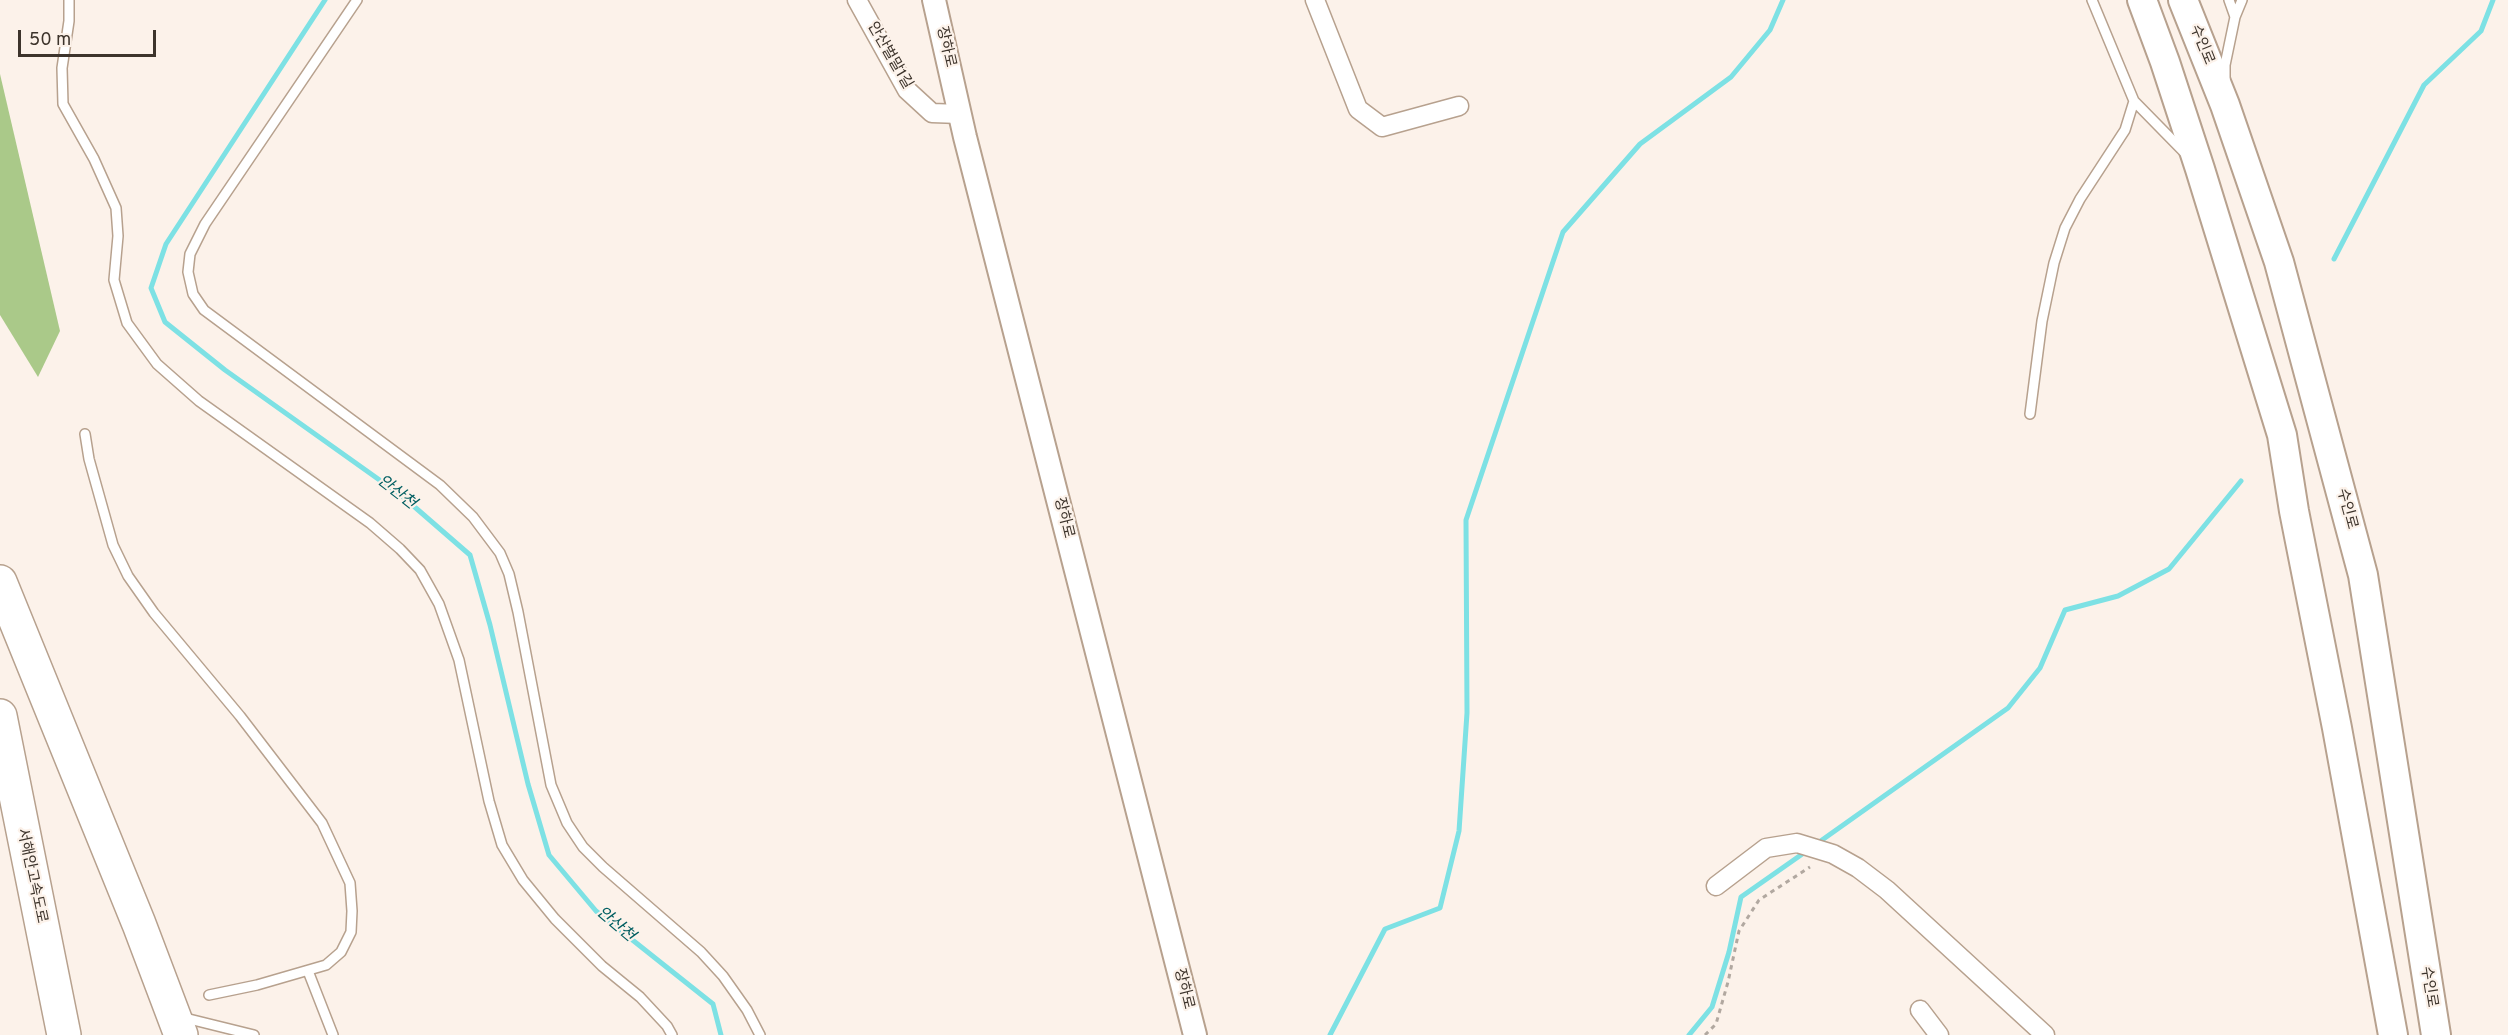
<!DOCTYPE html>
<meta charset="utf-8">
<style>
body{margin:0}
#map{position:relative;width:2508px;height:1035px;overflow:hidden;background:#fcf2ea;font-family:Overpass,sans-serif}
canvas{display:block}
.scale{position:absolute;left:18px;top:30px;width:138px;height:27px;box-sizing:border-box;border:3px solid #3d342c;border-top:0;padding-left:8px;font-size:18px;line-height:21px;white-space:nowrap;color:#3d342c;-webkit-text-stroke:4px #fcf2ea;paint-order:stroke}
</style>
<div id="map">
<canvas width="2508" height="1035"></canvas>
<div class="scale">50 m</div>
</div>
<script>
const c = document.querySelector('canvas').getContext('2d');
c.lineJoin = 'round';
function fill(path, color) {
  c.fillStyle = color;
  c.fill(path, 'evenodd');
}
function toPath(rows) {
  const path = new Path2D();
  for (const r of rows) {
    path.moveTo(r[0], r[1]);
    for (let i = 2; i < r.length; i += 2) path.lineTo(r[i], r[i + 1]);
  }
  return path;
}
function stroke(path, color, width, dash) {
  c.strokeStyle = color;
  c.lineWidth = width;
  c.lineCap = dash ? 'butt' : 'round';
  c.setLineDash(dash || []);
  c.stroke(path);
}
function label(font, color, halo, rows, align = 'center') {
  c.font = font + ' Overpass,"Noto Sans KR",sans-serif';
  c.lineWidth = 4.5;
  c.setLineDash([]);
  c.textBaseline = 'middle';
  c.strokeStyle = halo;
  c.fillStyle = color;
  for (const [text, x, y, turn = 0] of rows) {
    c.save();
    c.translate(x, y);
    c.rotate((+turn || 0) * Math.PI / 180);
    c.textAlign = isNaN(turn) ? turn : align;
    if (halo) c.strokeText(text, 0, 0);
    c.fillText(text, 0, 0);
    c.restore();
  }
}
fill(toPath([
 [0,74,60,331,38,377,0,315]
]), '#aac989');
stroke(toPath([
 [325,0,166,244,151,288,165,322,225,370,402,496,470,555,490,625,528,784,549,855,596,911,713,1004,721,1035],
 [2334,259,2424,85,2481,31,2493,0],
 [1815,845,2008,708,2040,668,2065,610,2118,596,2169,569,2241,481],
 [1330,1035,1385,929,1440,908,1459,831,1467,713,1466,520,1563,232,1640,144,1731,77,1770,30,1783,0],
 [1689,1035,1712,1007,1729,952,1741,897,1808,850]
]), '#7de1e4', 5);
const service = toPath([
 [69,0,69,21,62,68,63,104,94,159,116,208,118,236,114,280,127,323,157,364,199,401,370,523,400,549,420,570,439,604,459,660,489,801,502,845,523,880,555,919,602,966,640,997,667,1026,672,1035],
 [357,0,205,224,190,254,188,272,193,294,204,310,440,485,473,517,500,553,509,574,518,612,551,785,567,823,583,847,603,867,701,952,723,976,747,1010,760,1035],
 [2092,0,2134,101,2186,154],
 [2229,0,2235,17],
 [2225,79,2225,65,2235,17,2242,0],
 [2030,414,2042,321,2054,263,2065,228,2080,199,2125,130,2134,101],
 [85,434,89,459,113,545,128,576,154,613,240,716,322,823,350,883,352,911,351,932,341,952,326,965,257,985,209,995],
 [308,971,333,1035],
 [181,1017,254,1035]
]);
const minor = toPath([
 [857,0,907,90,932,113,960,114],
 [1315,0,1358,109,1382,127,1459,106],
 [1716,886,1766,848,1797,843,1833,854,1858,868,1887,890,2045,1035],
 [1920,1010,1939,1035]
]);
const tertiary = toPath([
 [934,0,965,137,1195,1035]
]);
const primary = toPath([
 [2142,0,2165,62,2200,169,2282,435,2294,511,2337,728,2393,1035],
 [2183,0,2225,105,2279,262,2363,575,2436,1035]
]);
const motorway = toPath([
 [0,582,139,924,181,1035],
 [0,716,64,1035]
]);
stroke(service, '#b7a18e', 12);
stroke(minor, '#b7a18e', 21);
stroke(tertiary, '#b7a18e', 26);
stroke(primary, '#b7a18e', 32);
stroke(motorway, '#b7a18e', 36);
stroke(toPath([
 [1705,1035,1716,1024,1728,982,1739,931,1759,900,1810,867]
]), '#b1a8a0', 3, [4.5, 4.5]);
stroke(service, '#fff', 9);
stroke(minor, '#fff', 18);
stroke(tertiary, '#fff', 22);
stroke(primary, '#fff', 28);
stroke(motorway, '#fff', 33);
label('15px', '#3d342c', '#fcf2ea', [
 ["수인로",2201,45,68],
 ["장하로",945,47,77],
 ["안산벌말1길",889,56,60],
 ["수인로",2346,509,75],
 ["장하로",1063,518,76],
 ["서해안고속도로",31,876,78],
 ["수인로",2428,987,81],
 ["장하로",1183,989,76]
]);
label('italic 16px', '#005e61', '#fcf2ea', [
 ["안산천",396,493,38],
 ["안산천",615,925,40]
]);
</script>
